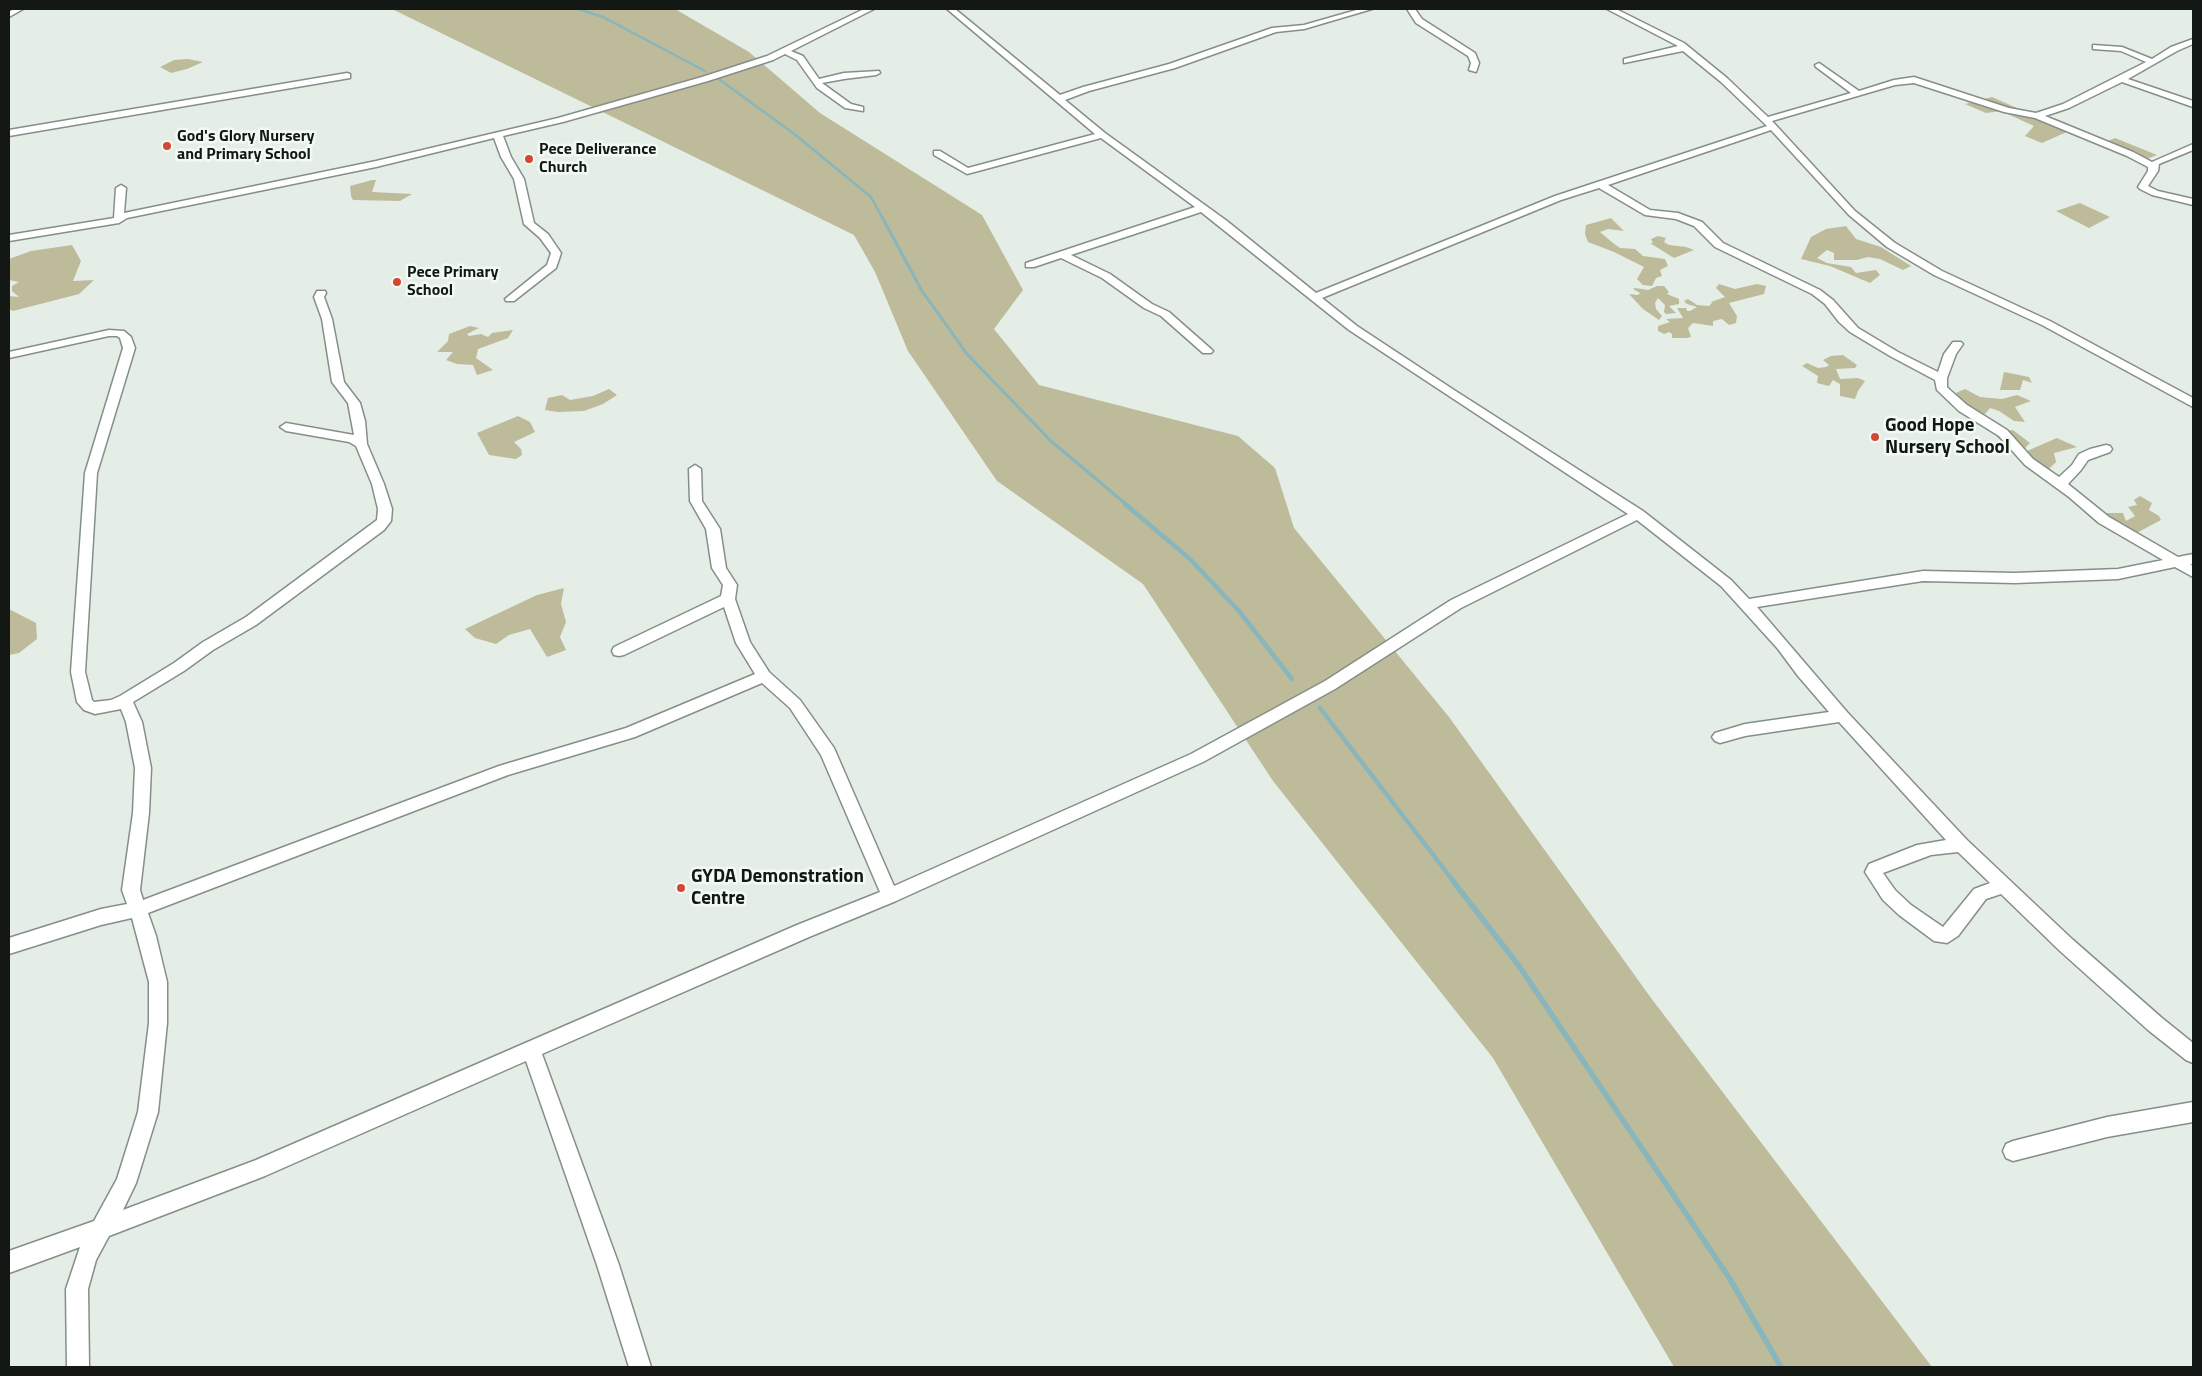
<!DOCTYPE html>
<style>
body{margin:0}
#map{position:relative;width:2202px;height:1376px;overflow:hidden;background:#e4eee7;font-family:"Titillium Web",sans-serif}
canvas{display:block}
.frame{position:absolute;inset:0;border:10px solid #141815;pointer-events:none}
</style>
<div id="map">
<canvas width="2202" height="1376"></canvas>
<div class="frame"></div>
</div>
<script>
const c = document.querySelector('canvas').getContext('2d');
c.lineJoin = 'round';
function fill(path, color) {
  c.fillStyle = color;
  c.fill(path, 'evenodd');
}
function toPath(rows) {
  const path = new Path2D();
  for (const r of rows) {
    path.moveTo(r[0], r[1]);
    for (let i = 2; i < r.length; i += 2) path.lineTo(r[i], r[i + 1]);
  }
  return path;
}
function stroke(path, color, width, dash) {
  c.strokeStyle = color;
  c.lineWidth = width;
  c.lineCap = dash ? 'butt' : 'round';
  c.setLineDash(dash || []);
  c.stroke(path);
}
function label(font, color, halo, rows, align = 'center') {
  c.font = font + ' "Titillium Web",sans-serif';
  c.lineWidth = 5;
  c.setLineDash([]);
  c.textBaseline = 'middle';
  c.strokeStyle = halo;
  c.fillStyle = color;
  for (const [text, x, y, turn = 0] of rows) {
    c.save();
    c.translate(x, y);
    c.rotate((+turn || 0) * Math.PI / 180);
    c.textAlign = isNaN(turn) ? turn : align;
    if (halo) c.strokeText(text, 0, 0);
    c.fillText(text, 0, 0);
    c.restore();
  }
}
fill(toPath([
 [392,9,675,9,749,52,820,113,982,215,1023,290,994,329,1039,385,1238,436,1275,468,1294,528,1449,717,1651,998,1932,1367,1674,1367,1493,1058,1273,781,1143,584,997,481,908,351,875,272,854,235],
 [188,59,203,62,187,69,171,73,160,67,174,60],
 [1992,97,2069,131,2042,143,2025,136,2034,126,2001,111,1986,113,1965,104],
 [2115,138,2157,155,2144,160,2103,143],
 [372,180,376,180,372,192,412,194,400,201,353,200,351,196,350,186],
 [2080,203,2110,217,2089,228,2056,211],
 [1611,218,1624,231,1608,229,1600,232,1613,243,1620,248,1635,249,1643,256,1665,259,1668,266,1660,270,1662,276,1656,278,1652,286,1643,285,1637,279,1644,267,1614,252,1588,242,1585,234,1586,225],
 [1846,226,1856,239,1881,247,1911,266,1903,270,1880,259,1868,257,1857,260,1834,260,1834,253,1827,250,1817,258,1827,263,1851,267,1856,273,1876,270,1880,275,1870,283,1830,266,1801,259,1811,237,1826,229],
 [1658,236,1666,238,1664,242,1669,245,1686,247,1694,250,1674,258,1650,243,1653,243,1651,239],
 [72,245,81,261,73,281,94,280,79,294,13,311,9,309,9,296,19,297,12,291,12,286,19,282,9,280,9,259,31,251],
 [1719,284,1735,289,1757,284,1766,286,1764,294,1729,303,1737,316,1736,323,1729,325,1722,319,1713,321,1713,326,1693,323,1688,328,1691,337,1686,338,1672,338,1672,334,1669,332,1664,334,1658,331,1658,326,1670,322,1666,319,1683,318,1677,308,1686,308,1687,311,1690,311,1697,307,1687,304,1684,301,1688,299,1697,305,1709,306,1712,303,1711,302,1725,297,1716,288],
 [1657,286,1664,286,1669,292,1667,294,1679,299,1679,304,1669,306,1676,313,1666,314,1664,312,1665,305,1658,298,1655,303,1656,309,1662,316,1659,320,1643,309,1629,294,1638,295,1640,293,1633,289,1635,288,1648,290],
 [470,326,479,328,467,334,469,336,481,334,488,337,492,333,513,330,508,338,478,349,476,358,493,370,477,375,473,365,457,364,446,360,453,352,437,352,448,341,449,334],
 [1843,355,1857,365,1855,368,1836,369,1840,379,1858,378,1865,381,1858,391,1855,399,1840,396,1840,384,1833,380,1829,386,1817,383,1818,376,1802,366,1807,363,1818,368,1826,367,1829,365,1823,360,1831,356],
 [2004,372,2029,377,2032,383,2023,380,2020,390,2000,390],
 [609,389,617,395,603,404,584,411,558,412,545,410,548,398,562,395,570,400,593,396],
 [1965,389,1980,397,2002,399,2017,395,2031,401,2015,407,2025,422,2014,421,1999,411,1990,408,1985,414,1963,408,1951,395],
 [518,416,530,422,535,432,514,442,521,449,522,455,516,459,489,455,477,433],
 [2013,430,2030,443,2025,448,2027,451,2057,438,2077,447,2054,453,2056,462,2047,471,2013,451,1997,437,1997,432],
 [2140,496,2152,503,2149,510,2159,516,2161,520,2129,537,2115,533,2080,506,2086,500,2104,513,2123,513,2126,521,2135,516,2128,507,2137,505,2134,500],
 [564,588,561,604,566,622,560,637,566,650,547,657,530,629,509,635,496,644,475,638,465,629,537,595],
 [9,609,36,623,37,639,19,653,9,655]
]), '#bdbb9a');
stroke(toPath([
 [578,9,603,17,705,71],
 [716,77,793,133,871,197,883,219]
]), '#88b6bc', 2.5);
stroke(toPath([
 [882,217,922,291,967,354,1051,441,1127,505]
]), '#88b6bc', 3);
stroke(toPath([
 [1125,504,1190,559,1239,611,1292,679],
 [1320,708,1454,882]
]), '#88b6bc', 4.5);
stroke(toPath([
 [1453,881,1519,966,1730,1279,1781,1367]
]), '#88b6bc', 5.5);
const street = toPath([
 [14,9,23,9,9,17,9,12,14,9],
 [864,9,874,9,791,51,803,56,819,79,844,73,879,71,880,73,876,75,844,79,822,83,851,104,863,107,863,111,845,108,817,88,797,60,785,54,773,60,708,81,563,122,503,136,511,157,524,179,534,223,548,234,561,253,556,268,514,301,506,301,505,299,547,265,551,253,540,238,524,224,514,179,501,157,494,138,376,167,127,218,119,223,9,241,9,235,114,218,116,188,121,185,126,188,124,213,376,161,558,118,702,77,767,56,864,9],
 [947,9,955,9,1060,95,1083,87,1169,64,1272,28,1304,25,1360,9,1372,9,1304,29,1276,32,1175,68,1089,91,1065,100,1105,133,1227,221,1316,293,1555,196,1767,126,1721,82,1683,51,1624,63,1624,59,1678,46,1607,9,1616,9,1684,43,1727,78,1768,117,1851,93,1816,67,1815,65,1819,63,1859,91,1894,80,1914,77,2009,108,2036,113,2063,104,2146,62,2121,51,2093,49,2093,45,2122,47,2152,59,2171,47,2193,39,2193,44,2177,51,2128,79,2193,101,2193,107,2122,82,2069,108,2045,116,2133,152,2152,162,2193,144,2193,150,2159,164,2158,171,2148,186,2158,191,2193,199,2193,205,2152,195,2140,189,2138,187,2148,171,2148,167,2127,156,2035,118,2004,112,1914,83,1895,85,1772,121,1855,211,1895,243,1942,271,2050,321,2193,398,2193,407,2042,325,1934,275,1887,247,1849,215,1771,130,1608,185,1650,210,1678,213,1702,222,1723,243,1820,290,1833,300,1858,328,1898,352,1938,372,1944,354,1953,342,1961,342,1963,344,1956,354,1947,378,1947,387,1950,390,1967,405,2007,430,2033,459,2059,477,2072,465,2079,454,2090,449,2106,445,2110,446,2112,449,2110,452,2088,460,2081,470,2068,484,2109,517,2178,557,2193,554,2193,564,2190,564,2193,566,2193,577,2175,567,2118,579,2015,583,1923,581,1757,607,1847,712,1967,840,2072,939,2162,1018,2193,1043,2193,1063,2186,1060,2148,1030,2060,951,2001,894,1986,899,1958,936,1947,943,1934,941,1899,915,1883,900,1865,872,1869,864,1917,845,1946,840,1839,722,1745,736,1720,743,1715,741,1712,737,1715,733,1745,724,1829,712,1798,676,1778,649,1721,586,1637,520,1461,608,1335,689,1203,762,896,901,809,937,542,1054,619,1265,651,1367,629,1367,597,1265,526,1061,265,1176,109,1236,96,1260,88,1289,89,1367,67,1367,66,1289,80,1247,9,1273,9,1251,94,1221,117,1179,138,1112,149,1023,149,982,132,918,101,925,9,954,9,938,101,909,127,904,122,890,133,813,135,768,126,722,121,709,95,714,84,710,77,702,71,672,85,473,123,348,120,338,117,336,109,336,9,358,9,352,109,330,124,331,131,337,135,348,97,473,85,672,92,700,94,702,111,700,120,696,174,663,203,642,246,617,377,520,378,509,372,484,356,446,349,442,286,431,280,427,286,423,354,435,348,403,332,382,322,319,314,297,317,291,325,291,326,293,324,297,332,319,344,382,360,403,365,421,367,444,384,484,392,509,391,521,384,530,256,625,213,650,184,671,133,702,142,722,151,768,149,813,140,890,143,900,499,766,626,728,755,674,736,643,724,607,624,655,619,656,614,655,612,651,614,647,721,596,723,585,712,568,706,529,690,501,689,469,695,465,701,469,702,501,720,529,726,568,737,585,735,599,750,642,769,672,800,700,834,748,894,886,1191,754,1325,681,1451,600,1628,514,1349,330,1201,212,1071,255,1110,274,1152,304,1169,312,1211,349,1213,351,1211,353,1203,353,1161,316,1144,308,1102,278,1061,258,1034,267,1026,267,1026,263,1195,207,1101,138,967,174,934,155,934,151,940,151,968,168,1095,134,947,9],
 [1599,188,1645,215,1676,219,1694,226,1715,247,1812,294,1825,304,1839,322,1850,332,1890,356,1935,380,1937,390,1959,411,1999,436,2025,465,2069,497,2099,523,2163,560,2118,569,2015,573,1923,571,1749,599,1731,580,1643,511,1454,390,1357,326,1322,298,1561,200,1599,188],
 [762,683,790,708,821,755,880,892,797,925,256,1160,123,1210,136,1183,158,1112,167,1023,167,982,156,936,148,913,508,775,635,737,762,683],
 [1958,852,1990,883,1974,889,1943,927,1911,905,1895,890,1883,873,1931,855,1958,852],
 [1407,9,1415,9,1422,19,1475,53,1479,63,1476,72,1469,70,1471,63,1468,56,1416,23,1407,9],
 [347,73,350,74,350,78,9,136,9,130,347,73],
 [2193,1102,2193,1122,2107,1137,2013,1161,2006,1158,2003,1151,2006,1144,2013,1141,2107,1117,2193,1102]
]);
stroke(street, '#858e88', 3);
fill(street, '#fff');
for (const [x, y, r, color] of [
 [167,146,5,"#d44736"],
 [529,159,5,"#d44736"],
 [397,282,5,"#d44736"],
 [1875,437,5,"#d44736"],
 [681,888,5,"#d44736"]
]) {
  const dot = new Path2D();
  dot.arc(x, y, r, 0, 2 * Math.PI);
  c.fillStyle = color;
  c.fill(dot);
  stroke(dot, '#f1fbf4', 2);
}
label('bold 16px', '#141815', '#f1fbf4', [
 ["God's Glory Nursery",177,137],
 ["and Primary School",177,155],
 ["Pece Deliverance",539,150],
 ["Church",539,168],
 ["Pece Primary",407,273],
 ["School",407,291]
], 'left');
label('bold 19px', '#141815', '#f1fbf4', [
 ["Good Hope",1885,426],
 ["Nursery School",1885,448],
 ["GYDA Demonstration",691,877],
 ["Centre",691,899]
], 'left');
</script>
